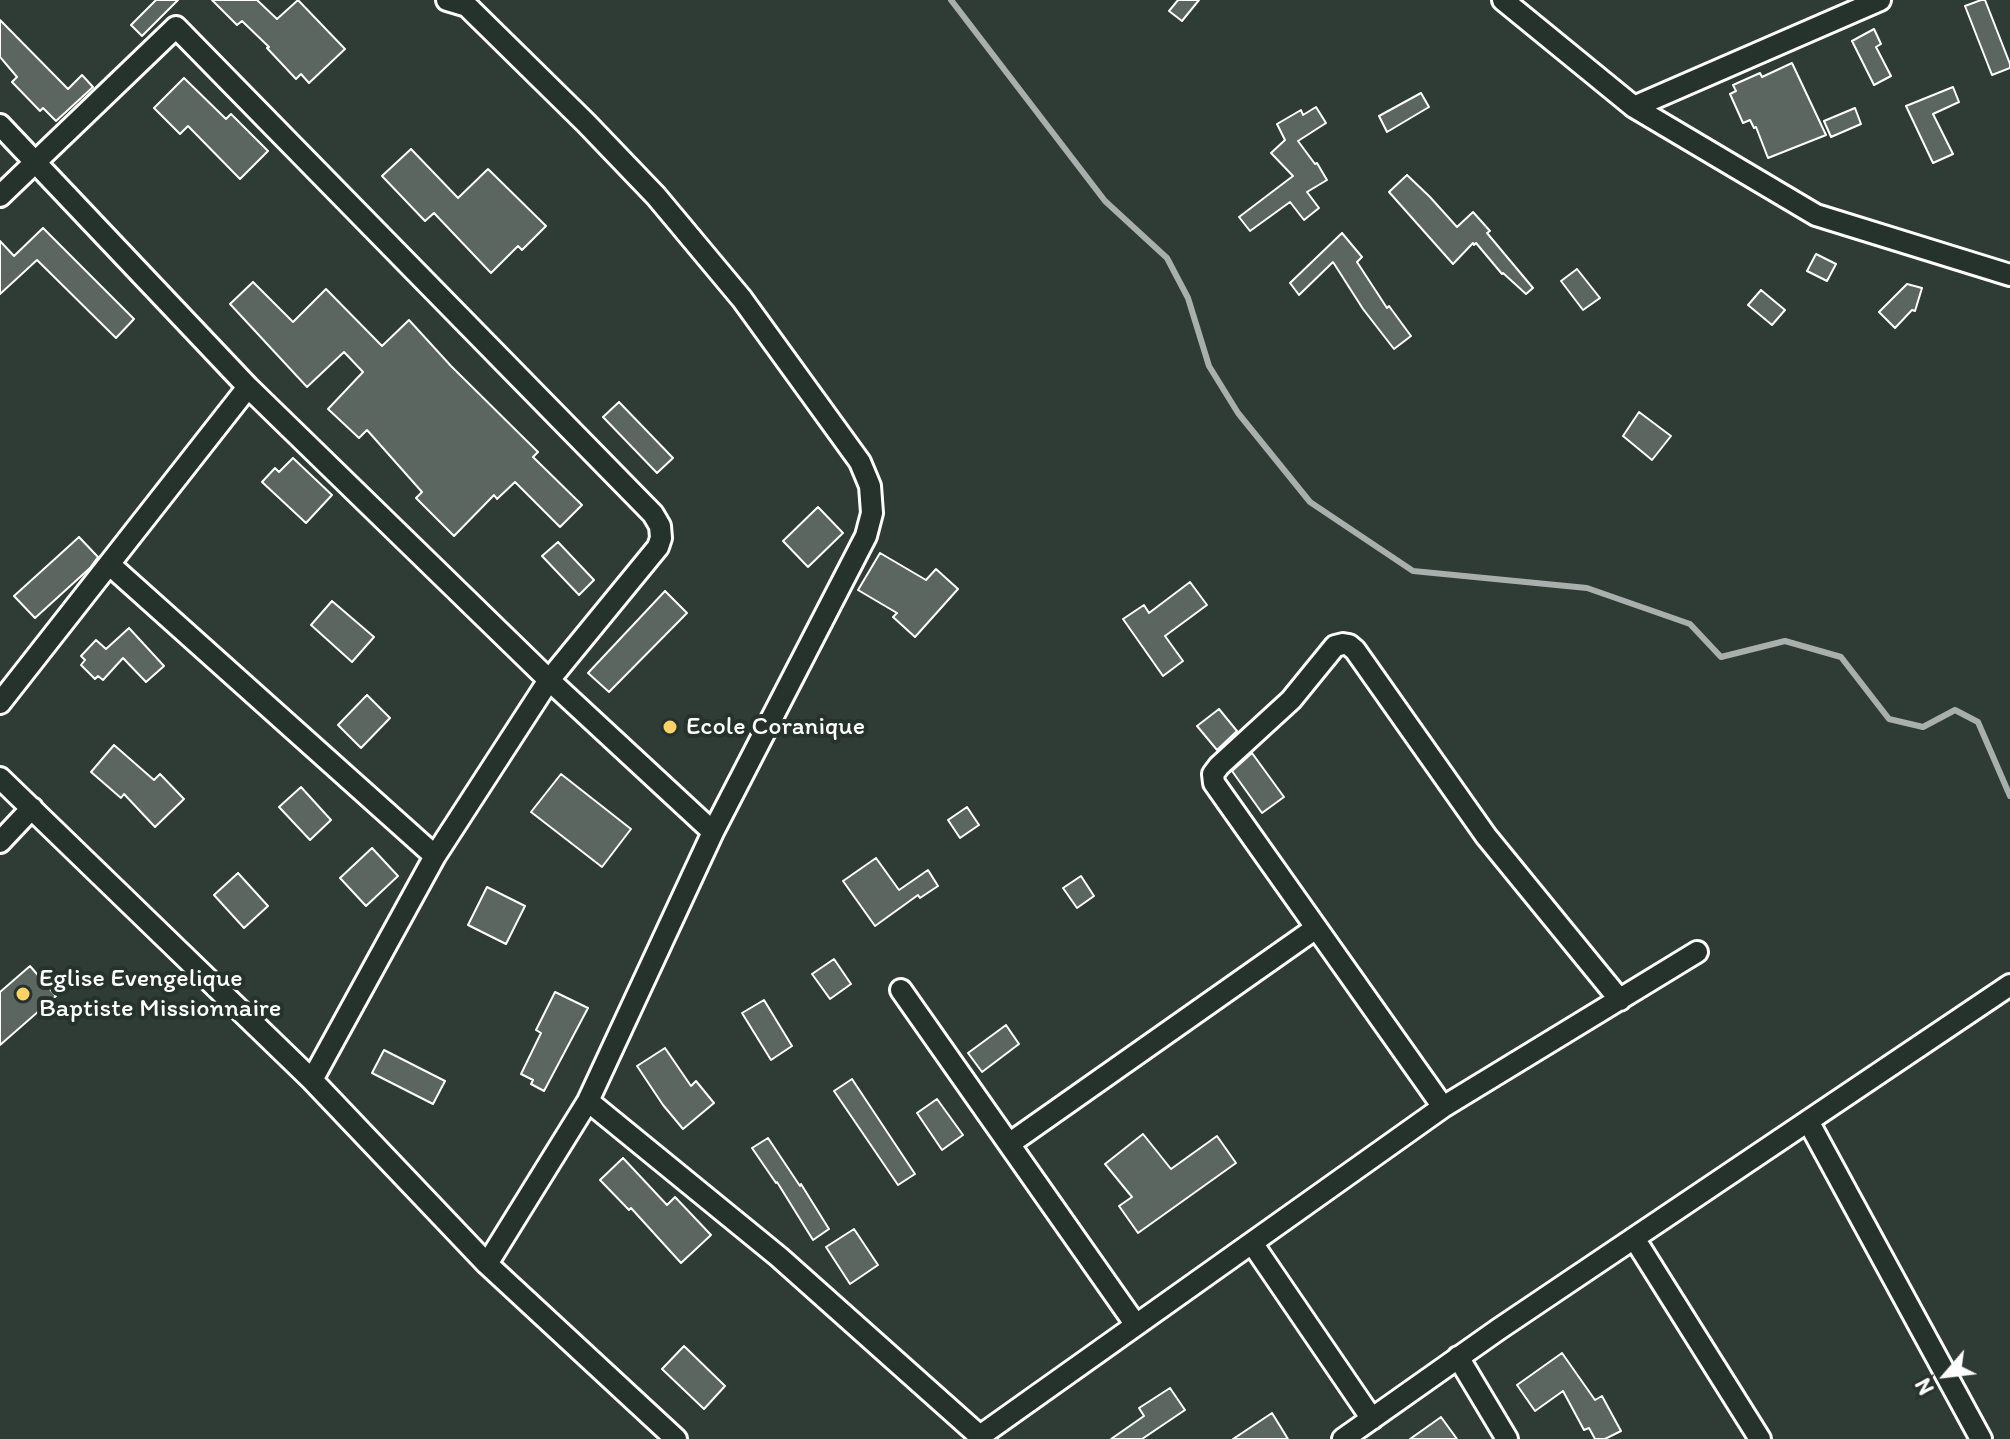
<!DOCTYPE html>
<style>
body{margin:0}
#map{position:relative;width:2010px;height:1439px;overflow:hidden;background:#2f3b35;font-family:Itim,sans-serif}
canvas{display:block}
.north{position:absolute;left:1906px;top:1335px;width:80px;height:80px;-webkit-text-stroke:6px #26332d;paint-order:stroke;rotate:242deg;font-size:22px;font-weight:700;line-height:32px;text-align:center;color:#fff}
.north::after{content:'';display:block;margin:auto;width:28px;height:36px;background:#fff;clip-path:polygon(50% 0,100% 100%,50% 72%,0 100%)}
</style>
<div id="map">
<canvas width="2010" height="1439"></canvas>
<div class="north">N</div>
</div>
<script>
const c = document.querySelector('canvas').getContext('2d');
c.lineJoin = 'round';
function toPath(rows) {
  const path = new Path2D();
  for (const r of rows) {
    path.moveTo(r[0], r[1]);
    for (let i = 2; i < r.length; i += 2) path.lineTo(r[i], r[i + 1]);
  }
  return path;
}
function stroke(path, color, width, dash) {
  c.strokeStyle = color;
  c.lineWidth = width;
  c.lineCap = dash ? 'butt' : 'round';
  c.setLineDash(dash || []);
  c.stroke(path);
}
function fill(path, color) {
  c.fillStyle = color;
  c.fill(path, 'evenodd');
}
function label(font, color, halo, rows, align = 'center') {
  c.font = font + ' Itim,sans-serif';
  c.lineWidth = 8;
  c.setLineDash([]);
  c.textBaseline = 'middle';
  c.strokeStyle = halo;
  c.fillStyle = color;
  for (const [text, x, y, turn = 0] of rows) {
    c.save();
    c.translate(x, y);
    c.rotate((+turn || 0) * Math.PI / 180);
    c.textAlign = isNaN(turn) ? turn : align;
    if (halo) c.strokeText(text, 0, 0);
    c.fillText(text, 0, 0);
    c.restore();
  }
}
stroke(toPath([
 [951,0,1105,201,1167,258,1188,298,1209,366,1238,413,1310,502,1413,571,1587,588,1690,624,1721,657,1785,641,1841,657,1889,719,1923,727,1955,710,1978,722,2010,796]
]), '#a9afac', 6);
const building = toPath([
 [156,0,178,0,142,36,131,25,156,0],
 [212,0,257,0,277,19,298,0,345,49,309,83,301,74,296,79,267,48,269,47,242,21,237,25,212,0],
 [1178,0,1199,0,1182,21,1169,11,1178,0],
 [1981,0,1985,0,2010,64,2010,68,1992,75,1965,6,1981,0],
 [0,20,68,89,82,75,93,87,56,121,43,108,40,111,12,82,17,77,0,57,0,20],
 [1874,29,1881,44,1876,47,1891,76,1874,85,1852,41,1874,29],
 [1792,63,1826,135,1768,158,1756,127,1754,128,1750,120,1743,123,1730,94,1736,91,1733,85,1760,73,1762,77,1792,63],
 [184,78,226,119,231,114,268,151,240,179,188,126,180,134,154,108,184,78],
 [1953,87,1959,102,1933,114,1953,154,1933,163,1906,106,1953,87],
 [1421,93,1429,107,1387,132,1379,116,1421,93],
 [1316,107,1326,123,1298,141,1315,164,1317,163,1327,180,1307,192,1319,208,1304,220,1290,202,1250,231,1239,217,1293,176,1271,153,1285,140,1277,124,1301,110,1303,115,1316,107],
 [1855,108,1861,124,1831,137,1824,121,1855,108],
 [411,149,458,198,488,169,546,226,522,250,518,246,491,273,434,213,425,221,382,176,411,149],
 [1407,175,1430,197,1457,227,1473,212,1490,231,1487,233,1533,288,1526,294,1503,273,1502,274,1476,243,1474,245,1473,243,1453,264,1389,192,1407,175],
 [43,228,134,319,116,338,37,260,0,294,0,241,14,256,43,228],
 [1342,233,1362,257,1357,262,1387,308,1389,306,1411,336,1394,349,1363,309,1333,262,1299,295,1290,283,1342,233],
 [1816,254,1836,264,1827,281,1807,271,1816,254],
 [1577,269,1600,298,1583,310,1561,281,1577,269],
 [253,282,293,322,326,289,382,346,409,320,451,366,538,452,533,457,582,505,560,527,515,482,497,499,494,495,454,536,416,498,422,492,367,430,359,438,328,409,363,372,344,352,307,387,230,304,253,282],
 [1907,284,1922,288,1915,311,1912,310,1895,328,1879,312,1907,284],
 [1761,290,1785,310,1772,325,1748,305,1761,290],
 [619,402,673,458,657,473,603,417,619,402],
 [1639,412,1671,436,1652,460,1623,436,1639,412],
 [293,458,332,495,306,523,262,482,275,468,279,472,293,458],
 [818,507,843,533,808,567,783,541,818,507],
 [79,537,98,557,90,568,35,618,14,596,79,537],
 [558,542,594,580,579,595,542,556,558,542],
 [880,553,926,580,936,569,958,589,915,637,893,617,897,613,858,590,880,553],
 [1190,582,1207,605,1165,636,1183,661,1163,676,1123,619,1144,605,1149,613,1190,582],
 [665,591,687,613,609,692,588,673,665,591],
 [332,601,374,637,352,662,311,625,332,601],
 [129,628,164,666,146,682,123,658,103,680,98,676,95,679,81,665,85,660,81,656,96,640,106,649,129,628],
 [367,695,390,718,361,748,338,725,367,695],
 [1219,709,1237,731,1217,750,1197,726,1219,709],
 [114,745,154,780,160,774,184,799,155,827,124,794,121,798,91,772,114,745],
 [1252,753,1284,797,1262,813,1232,771,1252,753],
 [561,774,631,829,602,867,531,812,561,774],
 [301,787,331,820,310,840,279,807,301,787],
 [967,807,979,825,960,838,948,820,967,807],
 [372,848,398,876,366,906,340,878,372,848],
 [876,858,899,890,928,870,938,886,920,898,918,895,875,926,843,881,876,858],
 [238,873,268,906,244,928,214,895,238,873],
 [1081,876,1094,896,1077,908,1063,888,1081,876],
 [487,887,525,906,506,944,468,925,487,887],
 [834,959,851,984,830,999,812,974,834,959],
 [30,966,56,996,0,1045,0,992,30,966],
 [555,992,588,1008,544,1091,531,1084,533,1080,521,1074,541,1033,536,1030,555,992],
 [764,1000,792,1046,771,1060,742,1013,764,1000],
 [1006,1025,1019,1044,982,1072,968,1053,1006,1025],
 [665,1048,691,1086,696,1081,714,1103,683,1129,663,1105,637,1066,665,1048],
 [384,1050,445,1081,433,1104,372,1073,384,1050],
 [852,1079,915,1174,898,1185,834,1091,852,1079],
 [937,1099,963,1135,942,1150,917,1113,937,1099],
 [1143,1134,1171,1169,1217,1136,1236,1163,1138,1233,1119,1206,1132,1197,1105,1164,1143,1134],
 [768,1138,800,1186,801,1184,829,1229,813,1240,777,1182,776,1183,752,1148,768,1138],
 [623,1158,667,1205,675,1197,711,1235,681,1263,631,1208,629,1210,600,1180,623,1158],
 [854,1229,878,1265,850,1284,826,1247,854,1229],
 [684,1346,725,1386,704,1409,662,1369,684,1346],
 [1562,1353,1595,1400,1602,1396,1621,1431,1605,1439,1595,1439,1589,1428,1584,1430,1563,1391,1535,1411,1517,1385,1562,1353],
 [1170,1388,1185,1410,1142,1439,1111,1439,1144,1416,1139,1408,1170,1388],
 [1272,1413,1288,1439,1233,1439,1272,1413],
 [1441,1417,1457,1439,1410,1439,1441,1417]
]);
fill(building, '#5b6661');
stroke(building, '#fff', 2);
const minor = toPath([
 [447,0,467,6,586,123,656,196,742,299,860,462,870,486,872,513,866,536,713,832,588,1101,487,1264],
 [1503,0,1634,107,1816,215,2010,275],
 [1634,107,1880,0],
 [0,125,248,387,549,680,713,832],
 [0,196,176,27,653,514,660,526,661,538,658,547,549,680,435,856,312,1080],
 [109,564,435,856],
 [0,703,248,387],
 [0,778,312,1080,487,1264,676,1439],
 [0,842,32,808],
 [901,990,1136,1325],
 [588,1101,779,1257,983,1439],
 [1443,1107,1214,783,1213,774,1219,766,1291,700,1335,646,1343,644,1349,645,1355,650,1486,836,1620,1000],
 [1808,1121,1981,1439],
 [1009,1144,1316,928],
 [1634,1238,1760,1439],
 [1252,1243,1372,1419],
 [1458,1357,1507,1439],
 [980,1436,1443,1107,1697,952],
 [1343,1439,1499,1329,2010,985]
]);
stroke(minor, '#fff', 26);
stroke(minor, '#26332d', 20);
for (const [x, y, r, color] of [
 [670,727,8,"#ffd166"],
 [23,994,8,"#ffd166"]
]) {
  const dot = new Path2D();
  dot.arc(x, y, r, 0, 2 * Math.PI);
  c.fillStyle = color;
  c.fill(dot);
  stroke(dot, '#26332d', 3);
}
label('26px', '#fff', '#26332d', [
 ["Ecole Coranique",686,727],
 ["Eglise Evengelique",39,979],
 ["Baptiste Missionnaire",39,1009]
], 'left');
</script>
